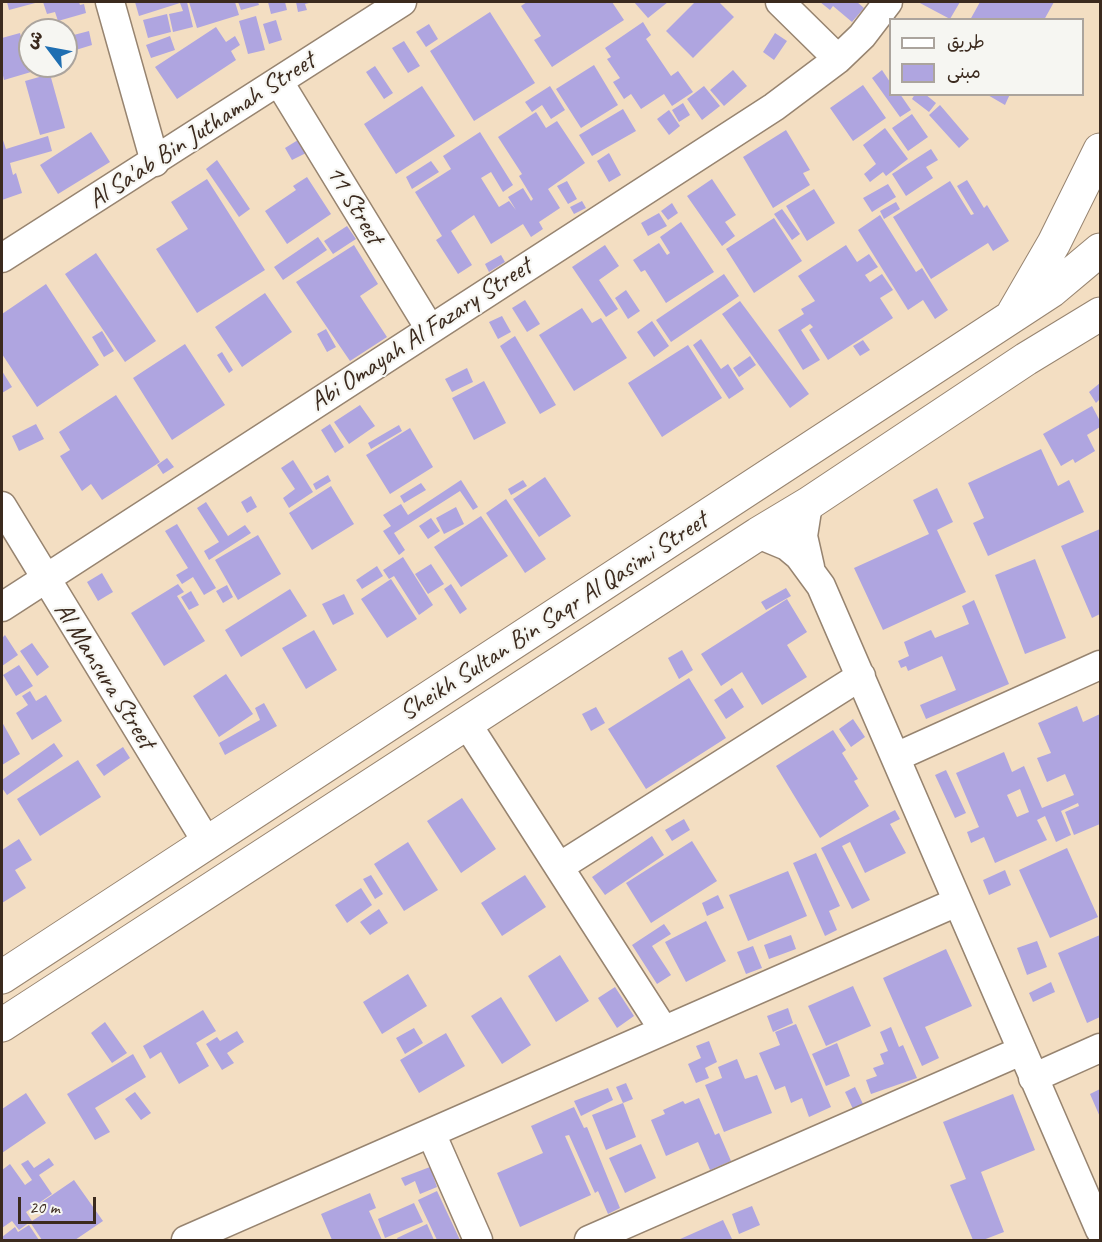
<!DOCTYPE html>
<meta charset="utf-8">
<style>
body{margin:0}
#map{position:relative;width:1102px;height:1242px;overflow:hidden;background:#f3dec2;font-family:Caveat,"Playpen Sans Arabic",sans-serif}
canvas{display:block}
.frame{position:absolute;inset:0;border:3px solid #3b2a1e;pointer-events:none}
.legend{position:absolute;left:889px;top:18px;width:195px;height:78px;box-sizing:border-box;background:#f6f6f2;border:2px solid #aba49d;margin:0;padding:8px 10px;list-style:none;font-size:18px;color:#3b2a1e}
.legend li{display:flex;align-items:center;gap:12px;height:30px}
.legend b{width:30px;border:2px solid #aba49d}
.north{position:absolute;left:18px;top:18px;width:60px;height:60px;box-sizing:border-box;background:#f6f6f2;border:2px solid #aba49d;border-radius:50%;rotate:302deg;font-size:16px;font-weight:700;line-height:24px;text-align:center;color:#3b2a1e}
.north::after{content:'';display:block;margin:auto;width:21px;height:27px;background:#1f6fb2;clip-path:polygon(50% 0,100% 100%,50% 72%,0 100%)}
.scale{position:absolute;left:18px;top:1197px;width:78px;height:27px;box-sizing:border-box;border:3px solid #3b2a1e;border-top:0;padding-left:8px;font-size:18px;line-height:21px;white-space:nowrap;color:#3b2a1e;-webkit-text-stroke:4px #f6f6f2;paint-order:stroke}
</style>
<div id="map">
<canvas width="1102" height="1242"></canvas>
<div class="frame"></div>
<ul class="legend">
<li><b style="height:8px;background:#fff"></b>طريق</li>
<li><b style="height:16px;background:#afa5e0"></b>مبنى</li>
</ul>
<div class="north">ش</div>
<div class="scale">20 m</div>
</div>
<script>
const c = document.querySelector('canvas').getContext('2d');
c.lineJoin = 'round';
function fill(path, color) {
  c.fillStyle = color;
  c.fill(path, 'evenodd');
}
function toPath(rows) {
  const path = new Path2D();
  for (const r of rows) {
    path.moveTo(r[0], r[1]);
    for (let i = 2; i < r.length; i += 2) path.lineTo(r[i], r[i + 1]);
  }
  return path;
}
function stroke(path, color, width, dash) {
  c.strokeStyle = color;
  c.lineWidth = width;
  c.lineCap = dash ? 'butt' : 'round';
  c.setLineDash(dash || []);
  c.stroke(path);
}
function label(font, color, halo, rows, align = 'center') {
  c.font = font + ' Caveat,sans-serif';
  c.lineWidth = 4.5;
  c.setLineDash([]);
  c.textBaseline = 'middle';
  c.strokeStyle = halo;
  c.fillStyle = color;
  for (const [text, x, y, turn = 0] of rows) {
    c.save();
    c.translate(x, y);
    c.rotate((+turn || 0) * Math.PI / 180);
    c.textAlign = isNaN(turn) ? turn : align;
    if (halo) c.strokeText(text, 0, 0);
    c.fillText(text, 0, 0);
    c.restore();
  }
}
fill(toPath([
 [7,2,39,2,9,10],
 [43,2,79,2,80,5,84,4,86,13,58,21,55,12,47,14],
 [135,2,187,2,193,27,173,32,169,14,183,11,180,3,139,16],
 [189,2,235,2,239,15,197,28],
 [238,2,258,2,259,5,241,10],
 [268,2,285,2,287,10,271,14],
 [296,2,313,2,305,4,307,10,298,12],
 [527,2,612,2,624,20,552,67,534,40,541,36,521,6],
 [634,2,668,2,648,18],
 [695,2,719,2,734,17,693,58,666,31],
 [820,2,857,2,864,8,852,22,833,6,830,10],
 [918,2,960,2,950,19],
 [980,2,1054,2,1044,20,970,20],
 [490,12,535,83,474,121,430,51],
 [167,14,171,32,148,38,143,20],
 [256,16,265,50,248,54,239,21],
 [276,20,282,40,269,44,263,24],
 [643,22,651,35,646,39,671,76,678,71,693,92,672,106,664,94,641,109,631,94,624,99,613,82,620,78,607,59,611,57,605,48],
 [429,24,438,39,426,47,416,32],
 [216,27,226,42,235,36,240,45,231,51,236,60,177,99,155,67],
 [89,31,92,45,66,53,66,37],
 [20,33,31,72,4,80,2,71,2,38],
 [775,33,787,41,774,60,763,52],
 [170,36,175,50,151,58,146,45],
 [404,41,420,66,408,73,392,48],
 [594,65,618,105,581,128,556,89],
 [375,66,393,93,384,99,366,72],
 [733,70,747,86,724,106,710,90],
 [882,70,890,82,890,94,900,94,911,110,900,117,872,78],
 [50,74,65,128,40,135,25,81],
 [863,85,886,118,853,141,830,108],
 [422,86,455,136,396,174,364,124],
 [550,86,565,110,551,119,542,105,532,112,525,102],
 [704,86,720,106,702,120,687,99],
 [915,94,925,94,936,103,929,112,912,99],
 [986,94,1010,94,1005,105],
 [683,103,690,115,679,122,672,110],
 [940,105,969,139,959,148,929,115],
 [623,109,636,131,592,156,579,135],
 [669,110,680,126,669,135,657,119],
 [536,112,546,128,557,121,585,163,548,189,560,208,539,222,543,229,531,237,523,224,491,244,474,215,451,231,472,265,458,274,436,240,442,236,415,192,451,169,443,156,480,132,513,185,503,192,491,172,481,178,499,207,509,201,516,210,508,197,523,188,531,201,533,199,519,176,522,174,498,137],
 [912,114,928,137,908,151,892,128],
 [885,128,908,159,886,176,883,172,870,182,864,174,876,164,863,145],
 [786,130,810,170,803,173,810,185,773,208,743,157],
 [91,132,110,162,58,194,40,165],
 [48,136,52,151,10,163,13,175,16,173,22,193,2,200,2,137,6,149],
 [298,140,306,153,292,160,285,148],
 [931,149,938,160,926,167,933,178,906,196,892,174],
 [609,153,621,175,609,182,597,161],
 [217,160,250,209,239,217,206,169],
 [431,161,439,172,412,189,406,177],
 [307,177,331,214,287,244,265,211,296,190,293,186],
 [207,179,265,270,197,313,156,249,188,229,171,202],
 [712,179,736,215,725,222,735,236,722,246,687,196],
 [967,180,984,208,987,205,1009,241,993,251,988,243,931,279,893,217,950,181,971,215,974,214,957,186],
 [567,181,577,199,568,204,557,186],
 [888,184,896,197,872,212,863,198],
 [814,189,835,223,807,241,786,206],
 [582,201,586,208,574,214,570,207],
 [896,202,900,209,884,219,880,211],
 [672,203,678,213,668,220,661,211],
 [782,209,800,234,792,240,774,214],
 [659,213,667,226,648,236,641,223],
 [880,215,916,272,922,268,948,310,935,319,923,300,908,310,858,230],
 [774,218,802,261,754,293,726,249],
 [681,222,714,272,666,303,645,270,641,272,633,260,659,243,667,255,670,253,660,237],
 [347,226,356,239,333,254,324,241],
 [318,237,327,250,283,280,274,267],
 [354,245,378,284,360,296,387,337,350,361,296,282],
 [605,245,619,266,599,280,618,309,606,317,572,267],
 [846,245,857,262,869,254,878,267,865,275,870,282,882,274,893,290,880,298,893,318,828,360,809,330,813,327,810,324,801,330,820,360,803,370,778,330,804,314,801,309,815,301,798,276],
 [96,253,156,341,125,362,65,274],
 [501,255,505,262,489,272,485,264],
 [724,274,739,296,671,342,656,320],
 [46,284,99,365,37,407,2,354,2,314],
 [626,290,640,311,628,319,615,298],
 [265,293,292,332,242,367,215,327],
 [525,300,540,324,527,332,512,308],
 [740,301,809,394,790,408,722,314],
 [582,308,592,323,601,318,627,358,574,391,539,335],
 [502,316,511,332,498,339,489,322],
 [652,321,669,346,654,357,637,332],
 [326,329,336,347,327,352,317,334],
 [102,331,114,351,104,357,92,337],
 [515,336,556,405,540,414,500,346],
 [701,339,721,369,728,364,744,389,729,399,693,345],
 [863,340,870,350,860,356,853,346],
 [185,344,225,405,172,440,133,378],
 [688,345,722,398,662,437,628,383],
 [222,352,233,370,229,373,217,355],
 [750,356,756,365,739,377,733,368],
 [467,368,473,382,452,392,445,379],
 [2,371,12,387,2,393],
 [484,381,506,423,474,440,452,398],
 [1100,383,1100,399,1096,403,1089,392],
 [116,395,160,462,102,500,91,484,82,491,60,456,70,450,59,432],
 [360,405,375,426,349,444,334,422],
 [1092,406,1100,421,1100,427,1087,435,1095,451,1075,463,1073,459,1061,466,1043,434],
 [36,424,44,439,19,451,12,436],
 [330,424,344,447,335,453,321,430],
 [399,425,402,431,371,449,368,443],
 [410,428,433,467,390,494,366,455],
 [1041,449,1058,486,1069,480,1084,512,988,556,973,523,984,518,968,483],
 [167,458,174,467,163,474,157,465],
 [293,460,313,492,289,508,283,498,295,489,281,468],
 [328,475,331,481,316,490,313,484],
 [545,477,571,516,539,537,513,499],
 [461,480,478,507,473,510,460,491,394,533,405,550,399,555,383,531,391,526,383,515,401,504,408,515],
 [523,480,527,486,511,495,508,489],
 [421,483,426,490,404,503,400,496],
 [331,486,354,524,312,550,289,513],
 [937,488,953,522,937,530,966,592,883,630,854,568,929,534,913,500],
 [251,496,257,507,247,513,241,502],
 [506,499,546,559,525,573,486,513],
 [206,502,228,536,245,525,251,533,209,560,204,551,219,542,197,508],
 [456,507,464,524,444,534,436,518],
 [481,516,508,556,461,587,434,547],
 [431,518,440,531,428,539,419,526],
 [177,524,216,588,204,595,193,577,182,584,176,575,188,568,165,531],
 [1100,529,1100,614,1092,618,1061,546],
 [258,535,281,574,238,600,215,560],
 [403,557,433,605,419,615,394,576,389,579,383,570],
 [1035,559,1066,638,1025,654,995,575],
 [431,564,444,584,428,594,415,574],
 [377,566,383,576,362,589,356,580],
 [102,573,113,592,98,601,87,582],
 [391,579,417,619,387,638,361,599],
 [178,584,184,592,177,596,205,641,164,666,131,613],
 [451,584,467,609,460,614,444,589],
 [227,585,233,597,223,603,216,591],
 [786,588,791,596,766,610,761,602],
 [290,589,307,616,241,657,225,630],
 [191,591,199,605,189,610,181,597],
 [344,594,354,614,333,625,322,604],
 [787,599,807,632,787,645,807,677,762,705,742,672,721,686,701,654],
 [974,600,1009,684,926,719,920,705,956,690,942,656,908,671,906,666,901,668,898,661,909,656,904,642,931,630,935,638,969,624,962,606],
 [314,630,337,670,306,689,282,648],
 [5,635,18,655,2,666,2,638],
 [32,643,49,667,37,676,20,651],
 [682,650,693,670,679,679,668,658],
 [19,665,33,686,16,696,3,675],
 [226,674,253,714,219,737,193,696],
 [689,678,726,738,646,789,608,729],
 [732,688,744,707,726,719,714,700],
 [30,691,36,701,46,695,62,721,32,740,16,713,28,705,22,696],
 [264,703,277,726,225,755,219,743,260,720,255,708],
 [1077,706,1083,722,1100,714,1100,824,1074,835,1065,812,1079,806,1078,803,1061,811,1071,835,1056,842,1045,816,1037,820,1047,840,995,863,984,837,971,843,967,832,979,827,956,773,1004,752,1012,772,1024,766,1042,808,1074,795,1065,774,1047,782,1037,758,1051,753,1038,723],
 [1020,789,1029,812,1017,817,1007,795],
 [596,707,605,723,591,731,582,714],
 [853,719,865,737,851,747,839,729],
 [2,722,20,754,2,765],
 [833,730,846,750,842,753,858,779,854,781,869,806,820,838,776,766],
 [54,743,63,756,7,795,2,788,2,780],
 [123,747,130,758,104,776,96,765],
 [78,760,101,797,40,836,17,799],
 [946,770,966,813,955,818,935,775],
 [462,798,496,849,461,873,427,821],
 [895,810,900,819,890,824,906,853,865,873,850,842,842,846,870,900,852,909,821,848],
 [684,819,690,830,672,841,665,830],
 [652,836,664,855,605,895,592,877],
 [19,839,32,860,15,870,26,888,2,903,2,850],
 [692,841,717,881,651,923,626,883],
 [408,842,438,890,404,911,374,864],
 [1067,848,1098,917,1050,938,1019,870],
 [816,853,840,906,829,911,837,930,825,936,793,863],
 [1005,870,1011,885,989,895,983,880],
 [788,871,807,916,748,941,729,895],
 [371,875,383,894,375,899,363,879],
 [525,875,546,907,502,936,481,903],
 [361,888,372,905,347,923,335,905],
 [718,895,724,908,707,916,702,903],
 [379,909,388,923,370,935,360,922],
 [706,921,726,961,686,982,665,942],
 [664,924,671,934,652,946,671,975,657,984,632,945],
 [791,935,796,949,769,959,764,945],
 [1100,935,1100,1017,1087,1023,1058,953],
 [1037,941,1047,967,1027,975,1017,948],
 [753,946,762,968,746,974,737,952],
 [946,949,972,1006,925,1027,939,1058,922,1066,883,978],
 [560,955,589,1001,556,1022,528,976],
 [408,974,427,1006,382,1034,363,1002],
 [1051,982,1055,992,1033,1002,1029,993],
 [853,986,871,1026,826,1046,808,1006],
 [615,987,634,1016,617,1028,598,998],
 [501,997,531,1045,502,1064,471,1016],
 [788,1008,793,1023,773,1032,767,1016],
 [203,1010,216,1031,196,1043,209,1066,179,1084,161,1052,150,1059,143,1046],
 [105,1022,127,1053,112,1063,91,1033],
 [796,1024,831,1107,809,1117,802,1098,791,1103,785,1086,775,1090,759,1053,780,1045,775,1032],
 [891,1027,899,1047,903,1045,917,1078,871,1094,866,1080,877,1076,873,1068,884,1064,880,1054,888,1051,880,1032],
 [414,1028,423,1043,405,1054,396,1038],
 [237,1031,244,1042,227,1053,234,1063,222,1070,206,1044,217,1037,220,1041],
 [446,1033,465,1066,419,1093,400,1060],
 [709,1041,717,1062,705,1068,709,1078,696,1083,688,1064,701,1058,696,1046],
 [837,1043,850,1076,826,1086,812,1054],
 [133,1054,146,1077,95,1108,110,1132,95,1140,67,1094],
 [737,1059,745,1079,757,1075,772,1113,724,1132,705,1085,722,1078,718,1067],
 [626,1083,633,1099,623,1103,616,1087],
 [855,1087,863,1104,853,1109,845,1092],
 [608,1088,613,1100,581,1116,574,1101],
 [1100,1089,1100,1117,1090,1094],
 [135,1092,151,1113,141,1120,125,1099],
 [26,1093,46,1123,2,1153,2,1109],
 [1013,1094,1035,1150,981,1172,1004,1232,983,1240,973,1240,950,1185,966,1179,943,1122],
 [699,1098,715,1135,719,1133,731,1161,710,1170,698,1142,666,1156,651,1120,665,1114,663,1110,683,1101,685,1104],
 [623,1103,636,1137,606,1150,592,1115],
 [574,1107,584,1128,587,1127,620,1208,608,1214,598,1191,595,1193,569,1135,565,1136,591,1195,520,1227,497,1173,543,1153,531,1126],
 [641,1144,656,1178,625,1193,609,1158],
 [49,1158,54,1165,39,1175,52,1194,26,1212,32,1221,46,1212,39,1204,74,1180,103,1221,75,1240,42,1240,30,1222,19,1230,12,1221,2,1228,2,1170,10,1164,25,1185,32,1180,21,1164,28,1160,34,1168],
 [430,1167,437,1187,420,1194,415,1181,405,1186,401,1178],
 [437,1191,460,1240,437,1240,418,1200],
 [370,1193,376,1208,369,1211,382,1240,332,1240,321,1214],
 [414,1203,423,1222,385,1238,378,1219],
 [752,1206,760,1225,739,1234,732,1214],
 [723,1220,732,1239,678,1240],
 [427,1224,434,1240,398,1240,397,1238],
 [29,1225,39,1240,2,1240,2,1237,15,1227,18,1232]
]), '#afa5e0');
const minor = toPath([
 [110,2,155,162],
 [780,2,838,59],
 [279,82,430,329],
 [2,258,402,2],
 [808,504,803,536,810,567],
 [2,506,208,844],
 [758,534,787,546,799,556,821,586,1100,1230],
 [2,607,774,107,838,59,862,36,888,2],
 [467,724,663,1029],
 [896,757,1100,665],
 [559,867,861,676],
 [1033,1078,1100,1048],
 [431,1133,478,1240],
 [186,1240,957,902],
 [589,1240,1021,1051]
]);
const major = toPath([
 [1014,312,1054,243,1100,150],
 [2,977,1051,291,1100,250],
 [2,1025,758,534,808,504,1026,359,1100,314]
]);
stroke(minor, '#978470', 31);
stroke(major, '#978470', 35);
stroke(minor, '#fff', 28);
stroke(major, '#fff', 33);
label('26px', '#3b2a1e', '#f6f6f2', [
 ["Al Sa'ab Bin Juthamah Street",202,131,-33],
 ["11 Street",354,205,59],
 ["Abi Omayah Al Fazary Street",421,335,-33],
 ["Sheikh Sultan Bin Saqr Al Qasimi Street",554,617,-33],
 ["Al Mansura Street",104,676,58]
]);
</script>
